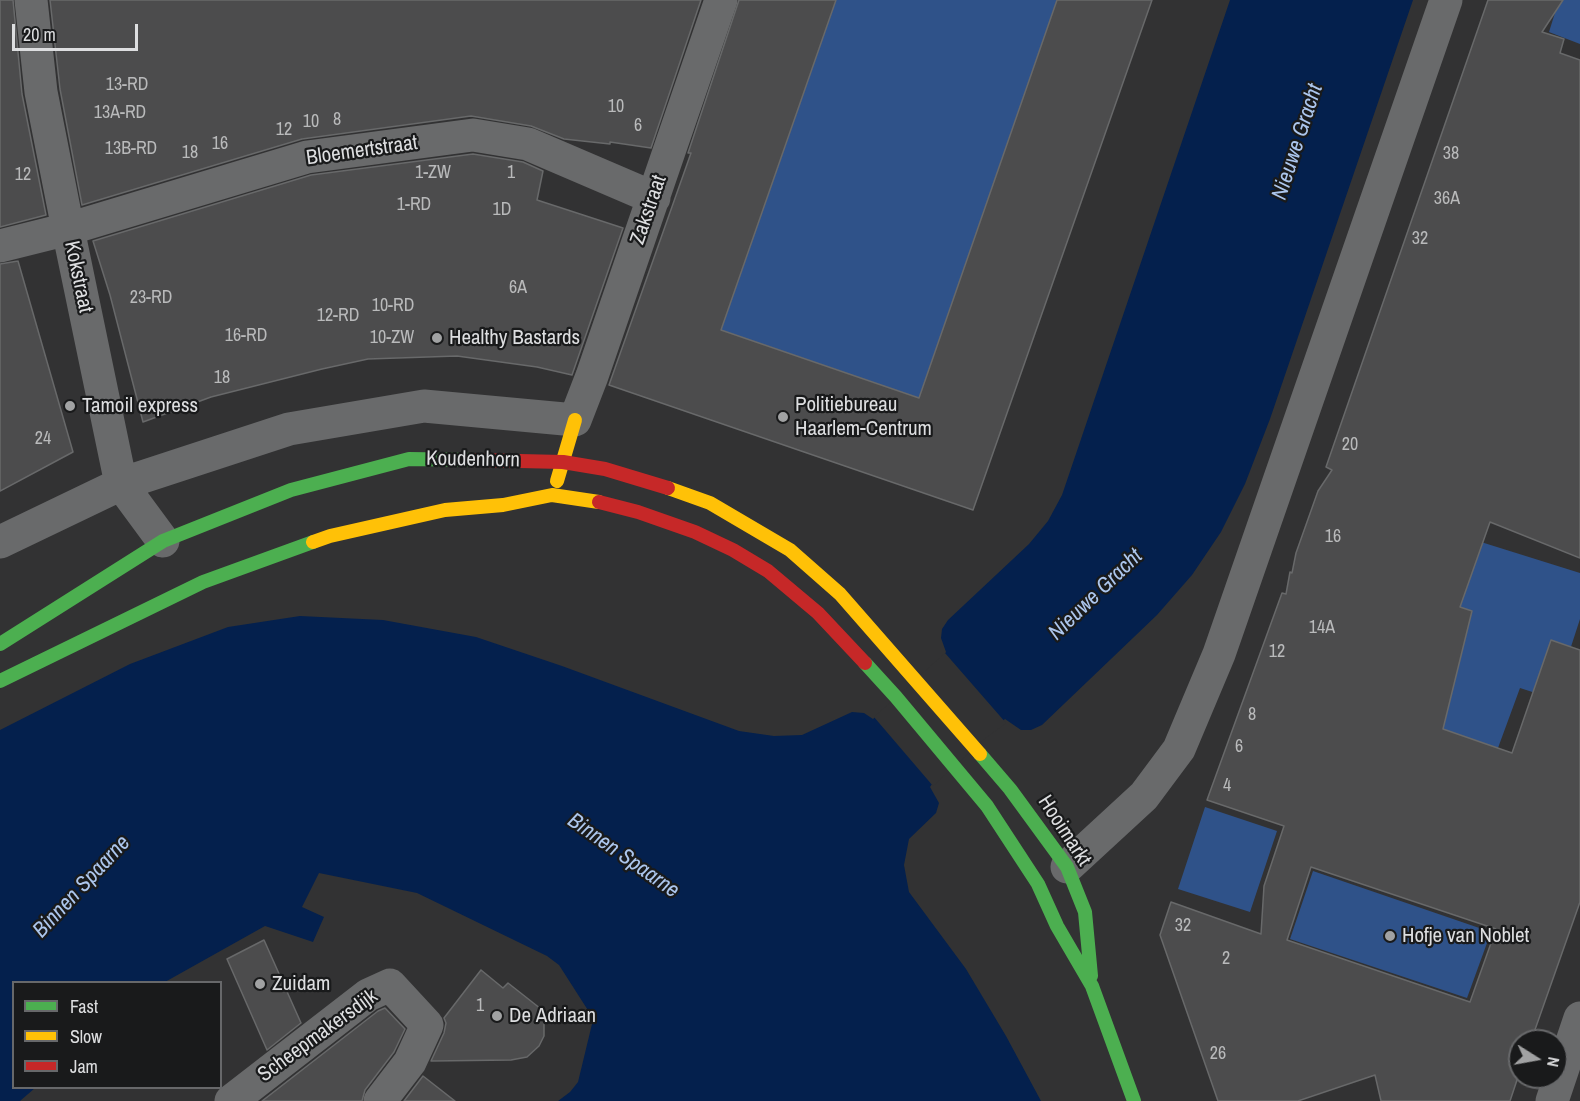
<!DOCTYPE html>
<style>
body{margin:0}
#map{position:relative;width:1580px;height:1101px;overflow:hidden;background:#323233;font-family:"Archivo Narrow",sans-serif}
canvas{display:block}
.legend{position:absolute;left:12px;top:981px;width:210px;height:108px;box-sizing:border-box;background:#191a1b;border:2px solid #67686a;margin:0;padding:8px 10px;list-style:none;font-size:18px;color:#dddee0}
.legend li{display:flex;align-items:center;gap:12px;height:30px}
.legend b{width:30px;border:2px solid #67686a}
.north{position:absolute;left:1508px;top:1029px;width:60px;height:60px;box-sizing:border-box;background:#191a1b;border:2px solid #67686a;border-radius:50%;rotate:101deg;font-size:16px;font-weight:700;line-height:24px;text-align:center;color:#dddee0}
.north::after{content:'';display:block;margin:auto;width:21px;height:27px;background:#a1a2a3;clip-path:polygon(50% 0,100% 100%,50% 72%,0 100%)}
.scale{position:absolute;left:12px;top:24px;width:126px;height:27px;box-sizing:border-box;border:3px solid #dddee0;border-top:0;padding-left:8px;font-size:18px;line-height:21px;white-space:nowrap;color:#dddee0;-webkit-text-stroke:4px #191a1b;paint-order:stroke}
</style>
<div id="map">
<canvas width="1580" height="1101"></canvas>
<ul class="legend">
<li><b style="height:8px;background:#4caf50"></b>Fast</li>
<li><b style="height:8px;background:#ffc107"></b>Slow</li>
<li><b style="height:8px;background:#c62828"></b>Jam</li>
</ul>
<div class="north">N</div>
<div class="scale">20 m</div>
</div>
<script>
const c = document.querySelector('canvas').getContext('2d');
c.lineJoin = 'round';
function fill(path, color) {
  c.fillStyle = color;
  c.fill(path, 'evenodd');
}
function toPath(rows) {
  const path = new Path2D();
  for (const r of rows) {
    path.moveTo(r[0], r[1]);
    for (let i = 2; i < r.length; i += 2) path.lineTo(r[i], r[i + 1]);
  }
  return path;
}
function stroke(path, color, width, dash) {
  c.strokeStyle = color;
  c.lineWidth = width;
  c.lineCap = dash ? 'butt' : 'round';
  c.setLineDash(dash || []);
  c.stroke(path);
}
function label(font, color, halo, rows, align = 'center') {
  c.font = font + ' "Archivo Narrow",sans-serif';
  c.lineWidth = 4.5;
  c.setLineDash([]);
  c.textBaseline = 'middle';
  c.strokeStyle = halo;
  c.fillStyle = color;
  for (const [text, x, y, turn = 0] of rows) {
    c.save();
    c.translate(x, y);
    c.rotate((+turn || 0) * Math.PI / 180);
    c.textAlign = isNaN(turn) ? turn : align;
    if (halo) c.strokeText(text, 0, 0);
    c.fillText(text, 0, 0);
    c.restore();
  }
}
fill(toPath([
 [836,0,1057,0,919,398,721,330],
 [1559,0,1580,0,1580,44,1549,32],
 [1481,542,1580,573,1580,619,1554,699,1520,688,1491,767,1338,691],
 [1205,807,1277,831,1250,912,1178,889],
 [1313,871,1491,932,1467,998,1290,939]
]), '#2f5289');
fill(toPath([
 [1230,0,1413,0,1270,419,1245,484,1221,532,1192,575,1157,615,1042,725,1031,730,1021,730,1005,719,934,781,930,787,939,803,936,813,909,839,904,865,909,892,966,969,1006,1036,1041,1101,558,1101,570,1092,578,1082,592,1024,591,1015,559,965,547,956,417,893,319,873,302,907,324,917,313,942,265,926,165,982,14,982,14,1088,35,1088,20,1101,0,1101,0,730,130,664,228,627,300,616,383,620,476,637,562,666,739,731,774,736,802,735,852,712,864,713,873,719,942,658,946,652,941,638,942,629,948,620,1029,544,1048,521,1062,495]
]), '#04204d');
fill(toPath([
 [945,653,1006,723,983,740,933,786,874,717]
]), '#323233');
const building = toPath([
 [0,0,13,0,22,94,46,215,0,227,0,0],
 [50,0,701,0,651,148,610,142,610,144,564,139,531,126,471,116,302,139,82,205,60,89,50,0],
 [739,0,836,0,721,330,919,398,1057,0,1152,0,973,510,609,385,691,153,688,153,739,0],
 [1488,0,1563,0,1542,32,1564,39,1560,53,1580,60,1580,558,1490,522,1460,607,1472,611,1443,729,1512,753,1551,640,1580,650,1580,902,1531,1041,1520,1041,1520,1071,1510,1101,1381,1101,1375,1075,1298,1101,1218,1101,1160,935,1171,902,1261,934,1264,886,1284,826,1207,800,1282,593,1286,594,1290,572,1292,573,1296,553,1318,491,1332,470,1326,467,1488,0],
 [1311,867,1496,929,1470,1002,1287,940,1311,867],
 [473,154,523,162,543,171,537,200,623,228,572,375,537,367,457,356,368,359,322,369,211,397,143,422,110,295,93,241,311,175,473,154],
 [18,261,73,452,0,491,0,264,18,261],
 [264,940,301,1023,267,1050,227,959,264,940],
 [481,970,503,988,508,983,541,1009,544,1020,544,1036,539,1046,527,1057,511,1060,431,1061,444,1033,446,1023,444,1018,481,970],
 [385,1008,405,1029,394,1052,365,1090,362,1101,262,1101,378,1011,385,1008],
 [423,1076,455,1101,404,1101,423,1076]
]);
fill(building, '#4c4c4d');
stroke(building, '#68696a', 1.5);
stroke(toPath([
 [31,0,41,92,68,229,121,484,163,541],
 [0,246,68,229,307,157,473,135,528,144,654,198],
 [0,542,121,484,289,429,424,406,575,420,592,376,721,0],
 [1067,867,1144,796,1179,749,1219,654,1446,0],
 [231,1101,368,995,390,985,427,1025,410,1062,380,1101],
 [1552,1101,1580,1018]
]), '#696a6b', 33);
stroke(toPath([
 [0,644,163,541,291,490,409,459,476,460],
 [865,663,896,697,987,806,1038,884,1057,926,1092,986,1134,1101],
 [0,681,203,582,313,542],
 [980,754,1010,789,1067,867,1085,912,1091,976]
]), '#4caf50', 14);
stroke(toPath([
 [557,481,575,420],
 [668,488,710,503,790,550,840,594,980,754],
 [313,542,330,536,445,510,503,505,552,495,599,502]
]), '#ffc107', 14);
stroke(toPath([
 [476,460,563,462,605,469,668,488],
 [599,502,638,512,695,532,733,550,768,571,818,613,865,663]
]), '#c62828', 14);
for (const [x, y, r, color] of [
 [437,338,6,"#a1a2a3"],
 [70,406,6,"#a1a2a3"],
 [783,417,6,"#a1a2a3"],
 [1390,936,6,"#a1a2a3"],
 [260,984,6,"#a1a2a3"],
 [497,1016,6,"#a1a2a3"]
]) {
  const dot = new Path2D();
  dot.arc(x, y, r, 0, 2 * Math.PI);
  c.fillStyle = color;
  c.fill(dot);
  stroke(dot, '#191a1b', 2);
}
label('18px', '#b9babb', null, [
 ["13-RD",127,85],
 ["10",616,107],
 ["13A-RD",120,113],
 ["8",337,120],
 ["10",311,122],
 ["6",638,126],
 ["12",284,130],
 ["16",220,144],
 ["13B-RD",131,149],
 ["18",190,153],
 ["38",1451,154],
 ["1-ZW",433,173],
 ["1",511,173],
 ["12",23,175],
 ["36A",1447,199],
 ["1-RD",414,205],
 ["1D",502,210],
 ["32",1420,239],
 ["6A",518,288],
 ["23-RD",151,298],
 ["10-RD",393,306],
 ["12-RD",338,316],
 ["16-RD",246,336],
 ["10-ZW",392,338],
 ["18",222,378],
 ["24",43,439],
 ["20",1350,445],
 ["16",1333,537],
 ["14A",1322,628],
 ["12",1277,652],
 ["8",1252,715],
 ["6",1239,747],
 ["4",1227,786],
 ["32",1183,926],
 ["2",1226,959],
 ["1",480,1006],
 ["26",1218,1054]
]);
label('21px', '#dddee0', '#191a1b', [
 ["Bloemertstraat",362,151,-8],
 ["Zakstraat",649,210,-71],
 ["Kokstraat",78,277,78],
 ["Koudenhorn",473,460,1],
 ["Hooimarkt",1064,831,57],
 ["Scheepmakersdijk",318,1036,-36]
]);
label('21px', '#dddee0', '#191a1b', [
 ["Healthy Bastards",449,338],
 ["Politiebureau",795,405],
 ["Haarlem-Centrum",795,429],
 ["Tamoil express",82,406],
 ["Hofje van Noblet",1402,936],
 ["Zuidam",272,984],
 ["De Adriaan",509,1016]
], 'left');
label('italic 22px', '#acc6ed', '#191a1b', [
 ["Nieuwe Gracht",1298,142,-72],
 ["Nieuwe Gracht",1096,595,-44],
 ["Binnen Spaarne",623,856,35],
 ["Binnen Spaarne",82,887,-47]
]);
</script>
